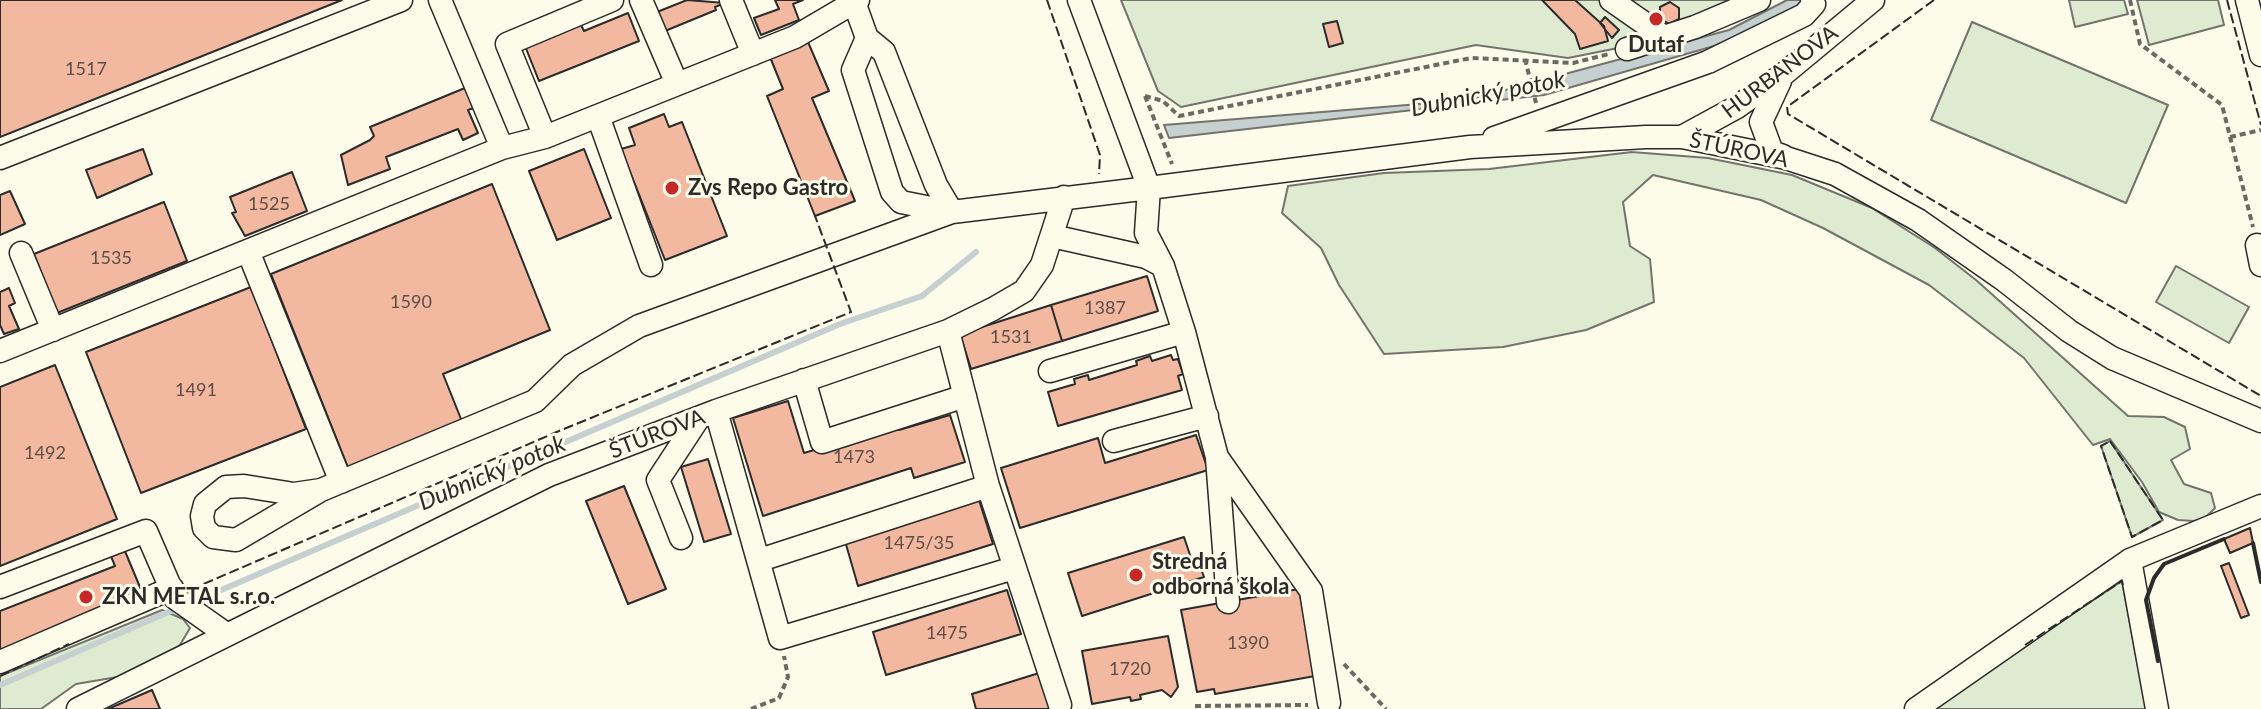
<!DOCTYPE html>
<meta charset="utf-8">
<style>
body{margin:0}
canvas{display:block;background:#fdfbea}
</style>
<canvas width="2261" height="709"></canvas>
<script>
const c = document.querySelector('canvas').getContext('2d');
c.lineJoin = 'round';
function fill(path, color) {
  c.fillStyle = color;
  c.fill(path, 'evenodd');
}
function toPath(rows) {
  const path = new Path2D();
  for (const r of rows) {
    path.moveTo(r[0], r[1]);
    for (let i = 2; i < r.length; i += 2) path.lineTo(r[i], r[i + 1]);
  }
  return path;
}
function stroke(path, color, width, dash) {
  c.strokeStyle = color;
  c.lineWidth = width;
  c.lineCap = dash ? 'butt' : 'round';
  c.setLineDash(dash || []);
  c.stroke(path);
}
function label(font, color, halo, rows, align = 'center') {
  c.font = font + ' Lato,sans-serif';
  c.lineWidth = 6;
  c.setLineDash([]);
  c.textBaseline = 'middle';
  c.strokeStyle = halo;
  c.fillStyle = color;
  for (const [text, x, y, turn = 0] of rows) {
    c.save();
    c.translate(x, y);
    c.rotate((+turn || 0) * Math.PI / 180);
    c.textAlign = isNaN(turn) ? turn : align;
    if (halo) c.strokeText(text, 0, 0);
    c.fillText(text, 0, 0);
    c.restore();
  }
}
const green = toPath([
 [1121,0,1744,0,1618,48,1568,58,1476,45,1181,107,1158,91,1121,0],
 [2069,0,2124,0,2128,14,2075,27,2069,0],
 [2137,0,2218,0,2224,25,2149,45,2137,0],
 [1972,22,2168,105,2126,203,1931,120,1972,22],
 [1632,152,1708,158,1792,175,1872,208,1935,248,1976,280,2128,416,2164,417,2185,427,2190,449,2171,460,2184,484,2211,493,2215,508,2205,518,2194,521,2178,520,2159,512,2142,482,2110,439,2093,445,2024,358,1929,285,1823,228,1761,200,1653,175,1623,202,1630,246,1650,259,1654,302,1586,330,1503,347,1384,354,1339,285,1321,248,1282,213,1288,186,1384,173,1489,169,1632,152],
 [2176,266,2249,307,2229,343,2156,302,2176,266],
 [2110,441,2163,520,2132,537,2101,446,2110,441],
 [2122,581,2146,709,1928,709,2122,581],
 [162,610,183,619,190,628,177,650,141,673,76,684,41,709,0,709,0,676,162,610]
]);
fill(green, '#deebd1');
stroke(green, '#74746e', 2);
const water = toPath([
 [1787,0,1810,0,1749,32,1714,46,1544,95,1169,138,1164,125,1468,100,1729,30,1787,0]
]);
fill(water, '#c7d0d0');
stroke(water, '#74746e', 2);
stroke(toPath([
 [191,603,840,324,922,296,976,252],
 [0,685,180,607]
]), '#c7d0d0', 6);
const building = toPath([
 [0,0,342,0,0,137,0,0],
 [687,0,725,3,715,7,716,10,665,31,657,12,687,0],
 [775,0,803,0,793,4,799,20,761,35,754,18,779,9,775,0],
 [1542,0,1575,0,1604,26,1608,41,1580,49,1575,34,1542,0],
 [1670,2,1679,8,1679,19,1669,24,1660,18,1660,7,1670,2],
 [628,13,639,41,539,81,525,46,580,23,584,31,628,13],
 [1605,17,1619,30,1612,38,1600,23,1605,17],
 [1337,21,1343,43,1329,47,1323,24,1337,21],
 [808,42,829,91,812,98,855,201,815,216,767,96,783,89,770,57,808,42],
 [465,88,474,108,468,110,478,133,463,140,458,129,386,157,390,169,348,185,341,155,370,140,374,136,370,127,465,88],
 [664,114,669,127,682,122,727,236,665,260,621,149,635,145,629,128,664,114],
 [143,149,152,174,97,198,86,170,143,149],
 [584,149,611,218,557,240,529,171,584,149],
 [292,172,307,211,245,236,232,213,236,212,230,197,292,172],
 [492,184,550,330,443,374,463,424,349,470,271,274,492,184],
 [10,191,25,224,0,235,0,195,10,191],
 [164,202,187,261,57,313,34,254,164,202],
 [1147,276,1158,311,1062,341,1051,305,1147,276],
 [251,287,306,429,141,493,86,352,251,287],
 [9,288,15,303,9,306,19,329,4,334,0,325,0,292,9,288],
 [1051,305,1062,341,971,369,960,334,1051,305],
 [1171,355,1173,360,1178,359,1183,374,1178,376,1182,390,1058,426,1048,392,1075,384,1074,379,1088,375,1089,380,1137,365,1136,361,1150,356,1152,361,1171,355],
 [55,365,117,519,0,566,0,387,55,365],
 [788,401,804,453,898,425,899,430,950,415,965,462,914,478,911,468,763,516,733,418,788,401],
 [1196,435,1208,470,1020,528,1001,468,1098,438,1105,463,1196,435],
 [708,459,731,534,704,542,681,467,708,459],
 [624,486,666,589,628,604,586,501,624,486],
 [979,500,993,544,858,586,845,541,979,500],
 [2250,528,2253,543,2230,553,2224,539,2250,528],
 [1184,537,1194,567,1200,566,1204,577,1082,616,1068,573,1184,537],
 [122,544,142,592,0,655,0,611,115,566,108,549,122,544],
 [2229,563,2249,615,2241,618,2221,566,2229,563],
 [1299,589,1315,676,1215,694,1214,689,1197,692,1181,610,1299,589],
 [1007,590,1021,634,886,675,873,632,1007,590],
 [1168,636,1178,687,1171,697,1162,690,1140,695,1141,699,1131,701,1130,697,1092,704,1082,651,1168,636],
 [1039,673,1050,709,976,709,972,694,1039,673],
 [152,690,160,709,108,709,152,690]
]);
fill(building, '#f2b8a0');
stroke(building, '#2b2b2b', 2);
const minor = toPath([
 [440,0,502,148],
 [641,0,677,84],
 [731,0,753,54],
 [1079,0,1149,188,1470,147,1646,137,1682,137,1786,158,1835,174,1918,220,2004,280,2069,331,2112,358,2261,421],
 [1611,0,1664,37],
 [2247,0,2261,55],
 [854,2,867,38,884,52,936,185,952,212],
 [867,38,853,70,892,192,901,202,946,211],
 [1627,49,1695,27,1759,0],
 [1780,81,1761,122,1772,152,1783,156],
 [598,116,651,265],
 [545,137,507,44,612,0],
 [1682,137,1737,107,1785,73,1873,0],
 [1494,138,1708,62,1804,15,1814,4,1812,0],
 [0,158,401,0],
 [1052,236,1146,257,1163,266],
 [2257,245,2261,265],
 [248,251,341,482],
 [21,253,53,330],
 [948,331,988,486,1060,705],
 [0,351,502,148,545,137,795,37,858,0],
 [1050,371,1184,332],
 [804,380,822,442,965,396],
 [716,411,780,638,1014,568],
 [1114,441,1207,416],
 [1217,458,1228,602],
 [321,490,294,494,244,486,226,487,205,504,202,516,204,528,213,537,236,540,321,490,535,401,572,365,639,326,952,212,1149,188,1146,233,1163,266,1184,332,1217,457,1311,591,1329,703],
 [681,538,658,480,698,419],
 [760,560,988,486],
 [2130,560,2157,709],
 [0,587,146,531,175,598,226,634],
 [0,662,172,588],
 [78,709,549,475,716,411,948,331,993,309,1024,291,1042,265,1064,197],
 [1916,709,2130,560,2261,506]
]);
stroke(minor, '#2b2b2b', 25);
stroke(toPath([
 [2130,0,2140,44,2222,105,2253,227],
 [1525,59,1536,103],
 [1145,96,1172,164],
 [1145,96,1163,101,1179,116,1471,58,1573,63,1609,54],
 [2230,137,2261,130],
 [1344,664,1386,709],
 [1195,706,1308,705],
 [751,709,779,698,788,677,784,656]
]), '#6a6964', 4, [6, 4]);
stroke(minor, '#fdfbea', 22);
stroke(toPath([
 [1047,0,1100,155,1099,174],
 [1934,0,1787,107,1788,114,2261,396],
 [2227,0,2261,125],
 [2110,441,2163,520,2132,537,2101,446,2110,441],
 [178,595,559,431,851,312,815,216],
 [2025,645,2122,581,2123,585],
 [0,676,69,644]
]), '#2b2b2b', 2, [10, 4]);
stroke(toPath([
 [2253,543,2261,582],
 [2158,661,2146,600,2154,578,2164,564,2224,539]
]), '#2b2b2b', 4);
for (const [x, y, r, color] of [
 [1656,19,8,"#c62828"],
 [672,188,8,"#c62828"],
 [1136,575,8,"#c62828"],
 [86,597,8,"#c62828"]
]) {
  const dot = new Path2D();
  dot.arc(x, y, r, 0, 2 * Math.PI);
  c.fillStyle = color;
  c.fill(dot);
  stroke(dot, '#fdfbea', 3);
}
label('18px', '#5d4e48', null, [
 ["1517",86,69],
 ["1525",269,204],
 ["1535",111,258],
 ["1590",411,302],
 ["1387",1105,308],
 ["1531",1011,337],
 ["1491",196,390],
 ["1492",45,453],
 ["1473",854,457],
 ["1475/35",919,543],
 ["1475",947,633],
 ["1390",1248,643],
 ["1720",1130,669]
]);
label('bold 22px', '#2b2b2b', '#fdfbea', [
 ["Dutaf",1656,45,"center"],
 ["Zvs Repo Gastro",688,188],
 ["Stredná",1152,562],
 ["odborná škola",1152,587],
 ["ZKN METAL s.r.o.",102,597]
], 'left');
label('22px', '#2b2b2b', '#fdfbea', [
 ["HURBANOVA",1780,72,-37],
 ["ŠTÚROVA",1739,150,12],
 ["ŠTÚROVA",657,434,-21]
]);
label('italic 24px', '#2b2b2b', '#fdfbea', [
 ["Dubnický potok",1488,94,-11],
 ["Dubnický potok",492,473,-23]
]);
</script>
